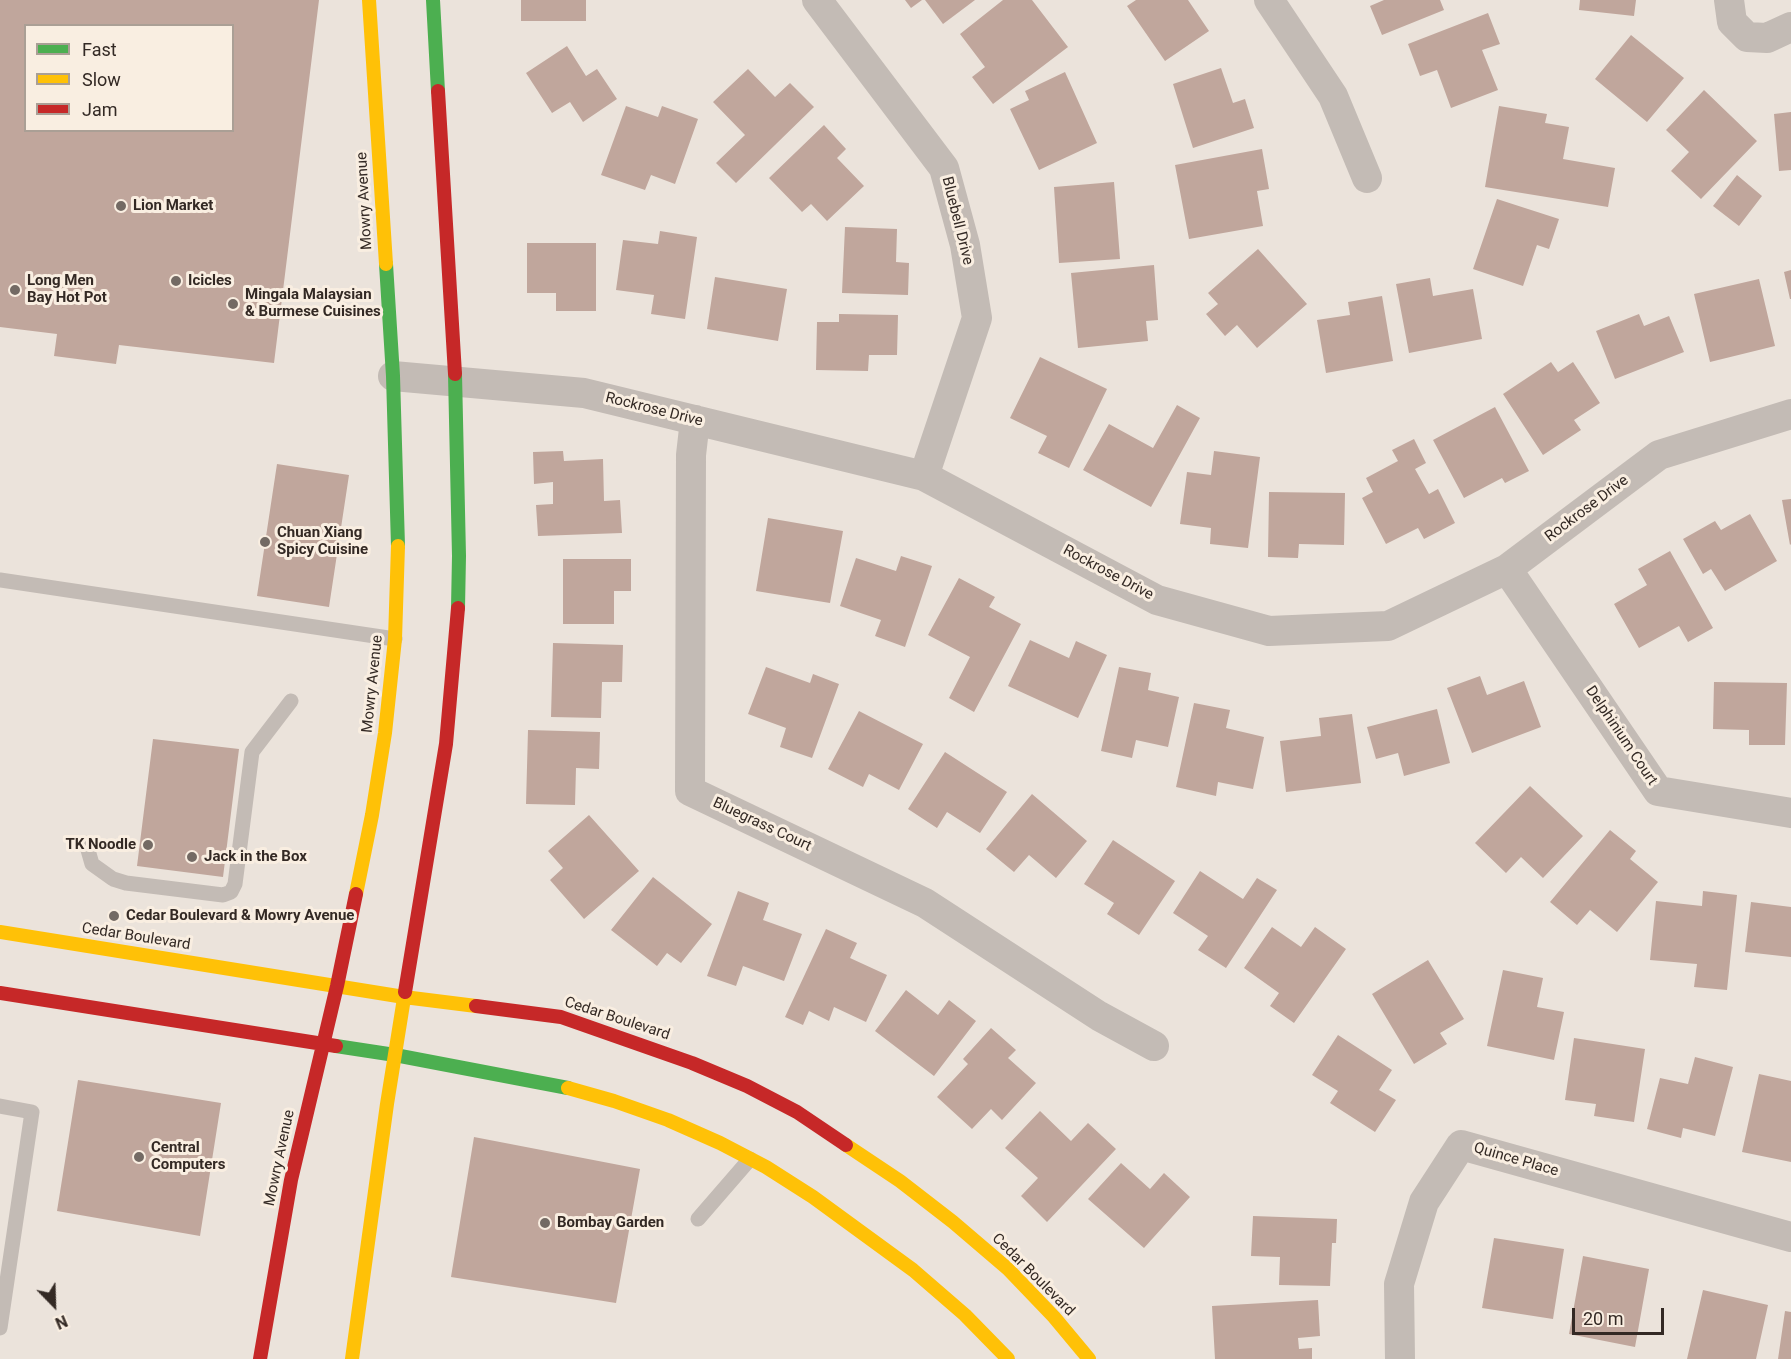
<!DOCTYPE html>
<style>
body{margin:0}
#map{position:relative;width:1791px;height:1359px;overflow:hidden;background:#ebe3db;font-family:Roboto,sans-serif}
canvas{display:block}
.legend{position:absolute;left:24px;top:24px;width:210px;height:108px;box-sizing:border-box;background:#f9eee1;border:2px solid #aa9f95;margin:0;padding:8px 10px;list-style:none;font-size:18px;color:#332924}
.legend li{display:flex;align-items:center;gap:12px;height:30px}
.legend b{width:30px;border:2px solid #aa9f95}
.north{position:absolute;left:24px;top:1275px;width:60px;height:60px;-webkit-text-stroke:4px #f9eee1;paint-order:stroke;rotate:157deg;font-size:16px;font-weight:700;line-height:24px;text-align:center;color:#332924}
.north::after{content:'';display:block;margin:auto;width:21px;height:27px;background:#332924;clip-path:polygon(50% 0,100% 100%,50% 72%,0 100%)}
.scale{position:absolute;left:1572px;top:1308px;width:92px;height:27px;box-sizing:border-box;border:3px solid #332924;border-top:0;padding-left:8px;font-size:18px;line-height:21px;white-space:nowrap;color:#332924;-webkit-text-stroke:4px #f9eee1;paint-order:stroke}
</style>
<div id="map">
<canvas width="1791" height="1359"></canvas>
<ul class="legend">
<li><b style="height:8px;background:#4caf50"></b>Fast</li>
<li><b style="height:8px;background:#ffc107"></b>Slow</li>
<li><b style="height:8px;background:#c62828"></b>Jam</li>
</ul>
<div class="north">N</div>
<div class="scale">20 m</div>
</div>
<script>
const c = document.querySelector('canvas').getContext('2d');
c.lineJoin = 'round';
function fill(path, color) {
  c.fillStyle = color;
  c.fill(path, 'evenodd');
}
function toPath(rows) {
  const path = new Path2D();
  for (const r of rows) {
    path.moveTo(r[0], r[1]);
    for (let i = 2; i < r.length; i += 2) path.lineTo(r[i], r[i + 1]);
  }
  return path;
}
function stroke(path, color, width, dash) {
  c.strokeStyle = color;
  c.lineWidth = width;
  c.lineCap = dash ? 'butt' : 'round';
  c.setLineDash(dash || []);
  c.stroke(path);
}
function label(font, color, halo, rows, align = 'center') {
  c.font = font + ' Roboto,sans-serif';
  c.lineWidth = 6;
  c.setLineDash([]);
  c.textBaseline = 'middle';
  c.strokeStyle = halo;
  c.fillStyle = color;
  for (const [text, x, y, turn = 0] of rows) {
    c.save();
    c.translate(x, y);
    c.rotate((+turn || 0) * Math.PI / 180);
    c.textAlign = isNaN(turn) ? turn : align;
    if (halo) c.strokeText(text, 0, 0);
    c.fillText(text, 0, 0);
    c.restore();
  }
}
fill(toPath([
 [0,0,319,0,274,363,119,345,116,364,54,356,57,334,0,327],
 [26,26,232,26,232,130,26,130],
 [521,0,586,0,586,21,521,21],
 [905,0,922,0,911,8],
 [925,0,975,0,943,24],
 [1003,0,1032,0,1068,47,993,104,972,77,985,67,960,34],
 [1136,0,1188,0,1209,31,1165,61,1127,6],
 [1384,0,1440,0,1444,10,1382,35,1370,6],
 [1580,0,1636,0,1634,16,1579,10],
 [1488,13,1500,44,1482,50,1498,90,1451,108,1437,70,1420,76,1408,44],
 [1631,35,1684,78,1647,122,1595,79],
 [567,46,586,76,597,69,617,99,583,122,570,102,552,113,526,73],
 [1221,68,1233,103,1245,99,1254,128,1193,148,1173,84],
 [748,69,775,97,790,83,814,107,736,183,716,163,745,135,713,102],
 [1065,72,1097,143,1039,170,1010,109,1029,100,1025,91],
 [1704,90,1757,141,1701,199,1671,171,1689,152,1666,130],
 [626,106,658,117,662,106,698,119,675,184,651,175,645,190,601,175],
 [1499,106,1547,114,1545,123,1569,127,1563,159,1615,168,1608,207,1485,187],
 [1791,112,1791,170,1779,171,1774,114],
 [824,125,846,149,837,158,864,186,827,221,811,204,802,212,769,178],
 [1262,149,1269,189,1257,191,1263,226,1189,239,1175,165],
 [1737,175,1762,196,1739,226,1713,206],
 [1114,182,1120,259,1059,263,1054,187],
 [1497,199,1559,219,1549,249,1537,245,1523,286,1473,269],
 [845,227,897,229,896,262,909,263,908,295,842,293],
 [660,231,697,237,685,319,651,314,654,295,616,290,623,240,658,244],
 [527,243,596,243,596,311,556,311,556,293,527,293],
 [1258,249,1307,304,1257,348,1237,325,1225,336,1206,314,1218,304,1208,293],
 [1154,265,1158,320,1146,321,1148,341,1078,348,1071,273],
 [1791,270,1791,299,1790,299,1784,272],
 [715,277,787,289,778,341,707,329],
 [1430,278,1433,296,1473,289,1482,339,1409,353,1396,284],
 [1759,279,1775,346,1710,362,1694,294],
 [1382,296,1393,361,1326,373,1317,320,1350,315,1348,302],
 [839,314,898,315,897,355,869,355,868,371,816,370,817,322,839,322],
 [1639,314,1644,326,1669,316,1684,352,1615,379,1596,331],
 [1040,357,1107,389,1069,468,1038,453,1047,436,1010,418],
 [1551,362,1558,372,1573,362,1600,403,1574,420,1581,430,1543,455,1503,394],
 [1177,405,1200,418,1151,507,1083,470,1109,424,1153,448],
 [1495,407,1529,471,1505,483,1502,478,1464,498,1433,440],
 [1414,439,1426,463,1415,469,1429,494,1438,489,1455,523,1424,539,1418,528,1386,544,1362,498,1373,492,1366,478,1398,461,1392,450],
 [563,451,564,461,603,459,604,501,620,500,622,533,538,536,536,505,553,504,553,482,534,484,533,452],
 [1214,451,1260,457,1248,548,1210,544,1211,528,1180,524,1187,472,1211,475],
 [277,464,349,475,329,607,257,596],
 [1269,492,1345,493,1344,545,1299,544,1298,558,1268,557],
 [1791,499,1791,544,1790,545,1782,500],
 [1750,514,1777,561,1725,591,1711,569,1703,574,1683,539,1715,521,1721,530],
 [768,518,843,531,830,603,756,591],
 [1670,551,1713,628,1688,642,1679,626,1639,648,1614,604,1647,585,1638,569],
 [901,556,932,566,905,647,875,636,881,620,840,606,856,558,896,571],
 [563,559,631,559,631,591,614,591,614,624,563,624],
 [959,578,995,597,989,607,1021,624,974,712,949,698,970,657,928,635],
 [1030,640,1069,658,1076,641,1107,655,1078,718,1008,686],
 [553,643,623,645,622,682,602,682,601,718,551,717],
 [766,667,810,683,813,674,839,684,812,758,780,747,786,728,748,714],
 [1119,667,1151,673,1148,690,1179,697,1168,747,1136,740,1132,758,1101,751],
 [1480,676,1487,695,1524,681,1541,727,1472,753,1447,688],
 [1714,682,1787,683,1785,745,1749,745,1749,730,1713,729],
 [1194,703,1230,710,1226,728,1264,737,1253,789,1218,782,1216,796,1176,787],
 [1437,709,1450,763,1404,776,1398,753,1376,759,1367,727],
 [859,711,923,744,899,790,869,774,863,787,828,769],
 [1352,714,1361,783,1286,792,1280,741,1321,736,1319,718],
 [528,730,600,732,599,769,576,768,575,805,526,804],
 [153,739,239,749,223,877,137,866],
 [945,752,1007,792,980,833,947,812,937,828,908,809],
 [1530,786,1583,836,1543,878,1521,857,1506,873,1475,843],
 [1032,794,1087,841,1056,878,1029,855,1014,872,986,849],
 [589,815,639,871,584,919,550,880,563,868,548,851],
 [1610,830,1636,851,1630,859,1658,882,1617,932,1590,910,1577,925,1550,902],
 [1113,840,1175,881,1139,935,1107,914,1114,903,1084,884],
 [1200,871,1243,899,1257,878,1277,890,1226,968,1198,950,1208,936,1173,913],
 [653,877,712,924,681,963,667,953,657,966,611,930],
 [738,891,769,903,763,920,802,934,784,981,743,966,736,986,707,976],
 [1703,891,1737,895,1727,990,1694,987,1697,964,1650,960,1656,901,1702,906],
 [1751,902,1791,907,1791,957,1745,952],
 [1272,927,1301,947,1315,927,1346,949,1294,1023,1270,1006,1279,993,1244,968],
 [826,929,857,943,850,958,887,975,866,1022,834,1007,829,1021,809,1011,803,1025,785,1017],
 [1428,960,1464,1019,1440,1033,1447,1044,1414,1064,1372,994],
 [1503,970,1543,978,1537,1007,1564,1012,1554,1060,1487,1046],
 [906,990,938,1015,949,1000,976,1021,934,1076,875,1031],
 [991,1028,1016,1050,1008,1058,1036,1083,1002,1120,991,1109,972,1129,937,1097,968,1064,963,1059],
 [1338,1035,1392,1070,1379,1090,1396,1100,1375,1132,1330,1103,1338,1091,1312,1075],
 [1574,1038,1645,1049,1634,1122,1594,1116,1596,1104,1565,1100],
 [1695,1057,1733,1067,1715,1136,1683,1128,1681,1138,1647,1129,1660,1078,1688,1084],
 [1759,1074,1791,1081,1791,1162,1742,1152],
 [78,1080,221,1103,200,1236,57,1211],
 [1040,1111,1071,1141,1088,1123,1116,1149,1047,1222,1021,1196,1038,1178,1005,1148],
 [474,1137,640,1169,616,1303,451,1277],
 [1121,1163,1150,1189,1164,1173,1190,1197,1144,1248,1088,1199],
 [1253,1216,1337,1219,1336,1243,1332,1243,1330,1286,1279,1285,1280,1257,1251,1256],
 [1494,1238,1564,1249,1553,1319,1482,1308],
 [1583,1256,1649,1269,1635,1347,1569,1334],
 [1703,1290,1768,1305,1756,1359,1687,1359],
 [1318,1300,1320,1336,1298,1338,1299,1349,1312,1348,1312,1359,1215,1359,1212,1306],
 [1785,1311,1791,1312,1791,1359,1778,1359]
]), '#c0a69c');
stroke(toPath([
 [0,580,395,639],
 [86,843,92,864,113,879,126,883,223,895,231,892,235,884,252,752,291,701],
 [0,1106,32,1112,0,1328],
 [698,1219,750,1159]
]), '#c3bbb5', 15);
stroke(toPath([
 [817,0,944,168,965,245,977,318,924,476],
 [1269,0,1333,96,1367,178],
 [1729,0,1732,22,1747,37,1767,38,1791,27],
 [393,376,584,393,924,476,1157,600,1269,631,1388,626,1507,569,1659,455,1791,414],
 [695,420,691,455,690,791,925,903,1099,1016,1154,1046],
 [1507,569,1658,791,1791,813],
 [1400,1359,1399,1284,1424,1202,1461,1145,1791,1237]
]), '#c3bbb5', 30);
stroke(toPath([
 [433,0,438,91],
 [386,264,393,376,398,546],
 [455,374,459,556,458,608],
 [336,1046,395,1055,568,1088]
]), '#4caf50', 14);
stroke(toPath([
 [369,0,386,264],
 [356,894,372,815,385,733,395,639,398,546],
 [0,932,404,997,476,1006],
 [568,1088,614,1101,668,1120,720,1143,766,1167,813,1197,913,1270,965,1315,1008,1359],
 [846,1145,900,1181,953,1222,1008,1269,1054,1317,1089,1359],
 [352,1359,387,1104,405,992]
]), '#ffc107', 14);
stroke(toPath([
 [438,91,455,374],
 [405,992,446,744,458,608],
 [0,993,336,1046],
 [476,1006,561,1017,692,1063,747,1086,797,1112,846,1145],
 [260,1359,291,1180,337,986,356,894]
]), '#c62828', 14);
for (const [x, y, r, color] of [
 [121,206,6,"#736a64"],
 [176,281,6,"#736a64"],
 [15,290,6,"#736a64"],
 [233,304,6,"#736a64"],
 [265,542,6,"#736a64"],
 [148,845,6,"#736a64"],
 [192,857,6,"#736a64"],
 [114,916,6,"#736a64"],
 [139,1157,6,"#736a64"],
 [545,1223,6,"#736a64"]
]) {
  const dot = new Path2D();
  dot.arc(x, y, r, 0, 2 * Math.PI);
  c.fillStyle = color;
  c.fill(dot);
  stroke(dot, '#f9eee1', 2);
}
label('15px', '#332924', '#f9eee1', [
 ["Mowry Avenue",365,201,-93],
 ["Bluebell Drive",957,221,76],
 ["Rockrose Drive",654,410,14],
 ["Rockrose Drive",1587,509,-37],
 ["Rockrose Drive",1108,573,28],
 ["Mowry Avenue",373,684,-84],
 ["Delphinium Court",1621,736,56],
 ["Bluegrass Court",762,825,25],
 ["Cedar Boulevard",136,937,9],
 ["Cedar Boulevard",617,1019,18],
 ["Mowry Avenue",280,1158,-78],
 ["Quince Place",1516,1160,16],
 ["Cedar Boulevard",1033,1275,45]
]);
label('bold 15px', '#332924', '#f9eee1', [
 ["Lion Market",133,206],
 ["Long Men",27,281],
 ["Bay Hot Pot",27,298],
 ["Icicles",188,281],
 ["Mingala Malaysian",245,295],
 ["& Burmese Cuisines",245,312],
 ["Chuan Xiang",277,533],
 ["Spicy Cuisine",277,550],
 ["TK Noodle",136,845,"right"],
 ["Jack in the Box",204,857],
 ["Cedar Boulevard & Mowry Avenue",126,916],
 ["Central",151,1148],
 ["Computers",151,1165],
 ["Bombay Garden",557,1223]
], 'left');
</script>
